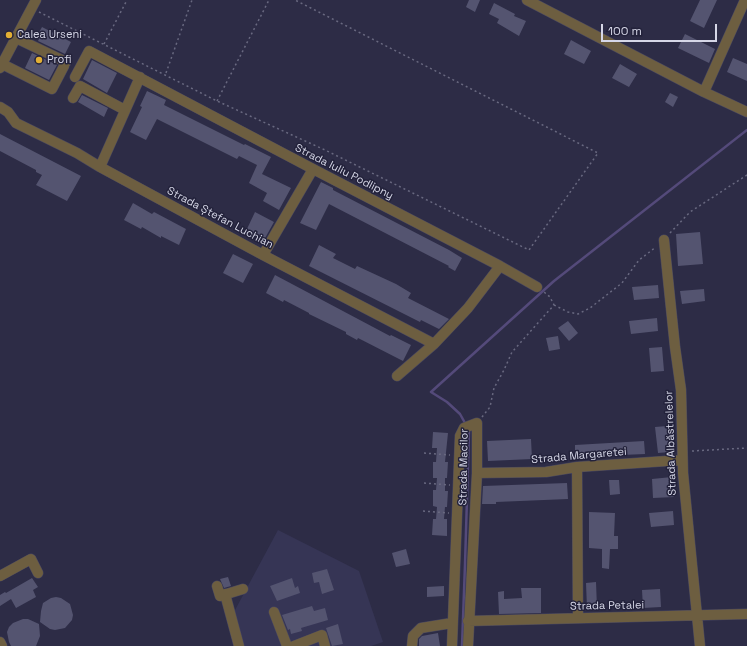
<!DOCTYPE html>
<meta charset="utf-8">
<style>
body{margin:0}
#map{position:relative;width:747px;height:646px;overflow:hidden;background:#2d2c46;font-family:"Space Grotesk",sans-serif}
canvas{display:block}
.scale{position:absolute;left:601px;top:24px;width:116px;height:18px;box-sizing:border-box;border:2px solid #d6d7e7;border-top:0;padding-left:5px;font-size:12px;line-height:14px;white-space:nowrap;color:#d6d7e7;-webkit-text-stroke:3px #23223b;paint-order:stroke}
</style>
<div id="map">
<canvas width="747" height="646"></canvas>
<div class="scale">100 m</div>
</div>
<script>
const c = document.querySelector('canvas').getContext('2d');
c.lineJoin = 'round';
function fill(path, color) {
  c.fillStyle = color;
  c.fill(path, 'evenodd');
}
function toPath(rows) {
  const path = new Path2D();
  for (const r of rows) {
    path.moveTo(r[0], r[1]);
    for (let i = 2; i < r.length; i += 2) path.lineTo(r[i], r[i + 1]);
  }
  return path;
}
function stroke(path, color, width, dash) {
  c.strokeStyle = color;
  c.lineWidth = width;
  c.lineCap = dash ? 'butt' : 'round';
  c.setLineDash(dash || []);
  c.stroke(path);
}
function label(font, color, halo, rows, align = 'center') {
  c.font = font + ' "Space Grotesk",sans-serif';
  c.lineWidth = 3;
  c.setLineDash([]);
  c.textBaseline = 'middle';
  c.strokeStyle = halo;
  c.fillStyle = color;
  for (const [text, x, y, turn = 0] of rows) {
    c.save();
    c.translate(x, y);
    c.rotate((+turn || 0) * Math.PI / 180);
    c.textAlign = isNaN(turn) ? turn : align;
    if (halo) c.strokeText(text, 0, 0);
    c.fillText(text, 0, 0);
    c.restore();
  }
}
fill(toPath([
 [278,530,359,571,383,642,371,646,244,646,234,612]
]), '#363555');
stroke(toPath([
 [465,423,460,414,447,402,431,392,554,281,747,130],
 [462,646,465,564,469,432]
]), '#544a7a', 2.5);
fill(toPath([
 [469,0,480,0,475,12,466,7],
 [700,0,717,0,704,28,690,21],
 [494,3,515,14,514,16,526,21,519,36,497,23,499,19,489,14],
 [42,27,71,42,65,54,38,41,39,39,36,38],
 [685,34,715,49,709,63,678,48],
 [571,40,591,51,584,64,564,54],
 [32,53,57,65,49,80,25,68],
 [733,58,747,64,747,81,727,72],
 [92,60,117,73,107,93,83,79],
 [620,64,637,74,629,87,612,78],
 [147,91,166,100,164,105,244,145,245,144,271,157,262,174,291,188,279,210,263,201,267,193,249,183,257,165,239,156,237,159,157,119,146,140,130,132,142,107,140,106],
 [670,93,678,97,673,107,665,102],
 [82,95,108,108,104,117,78,102],
 [0,134,81,176,67,201,36,185,42,175,36,172,36,170,0,151],
 [321,182,333,188,333,190,449,250,462,258,455,271,448,267,449,266,329,204,316,230,300,223],
 [133,203,152,214,154,212,186,229,179,245,161,236,161,238,142,227,141,229,124,220],
 [255,212,274,222,264,240,246,231],
 [700,232,703,264,678,266,676,234],
 [319,245,336,254,333,258,355,269,357,266,396,284,411,293,408,298,449,319,439,329,421,320,420,322,309,266],
 [233,254,253,264,243,283,223,273],
 [275,275,390,336,391,335,411,345,403,361,358,338,357,340,346,334,346,332,309,314,309,313,284,300,283,302,266,293],
 [658,285,659,298,634,300,632,287],
 [704,289,705,301,682,304,680,291],
 [657,318,658,331,631,334,629,321],
 [568,321,578,333,569,341,558,328],
 [558,336,560,349,549,351,546,338],
 [662,347,664,371,651,372,649,348],
 [667,426,669,452,658,453,655,427],
 [433,432,448,433,445,462,448,462,447,478,445,478,445,491,448,491,447,507,445,507,444,519,447,519,447,536,432,535,433,519,436,519,437,507,433,506,433,490,436,490,437,478,433,478,433,462,436,462,437,448,432,448],
 [531,439,532,459,488,461,487,441],
 [644,441,645,454,575,457,575,445],
 [672,477,674,497,653,498,652,479],
 [609,480,619,480,620,494,610,495],
 [567,483,568,499,496,502,496,504,482,504,483,486],
 [673,511,674,525,651,527,649,513],
 [589,512,615,513,614,536,618,536,618,549,610,549,609,569,602,568,602,549,589,548],
 [406,549,410,564,396,567,392,553],
 [327,569,334,590,322,594,319,582,314,583,312,573],
 [228,577,231,586,224,588,220,579],
 [32,578,38,587,33,590,36,597,16,608,11,599,0,606,0,595,5,592,6,593],
 [292,578,295,588,298,586,300,593,277,601,270,586],
 [596,582,597,608,587,608,586,583],
 [444,586,444,596,427,597,427,587],
 [521,588,541,588,541,613,499,614,498,592,504,591,504,599,522,598],
 [660,589,661,607,643,608,642,590],
 [56,597,61,598,70,604,73,615,72,620,65,628,55,630,50,629,40,622,41,611,43,603,51,598],
 [312,606,314,611,325,608,328,620,301,628,302,631,291,634,290,629,288,630,282,615],
 [23,619,28,619,39,624,40,636,36,646,11,646,9,642,7,632,9,627,13,623],
 [338,624,343,644,332,646,326,628],
 [438,633,440,646,419,646,419,639,422,636]
]), '#545470');
const minor = toPath([
 [527,0,704,92,747,112],
 [16,38,66,62],
 [2,64,52,89,64,66],
 [0,68,36,0],
 [75,77,89,51,313,169,500,266,537,287],
 [704,92,745,0],
 [73,98,80,86,125,110],
 [0,107,8,112,16,123,77,153,100,167,263,255,434,344],
 [100,167,140,77],
 [664,240,675,347,681,390,683,473,700,646],
 [263,255,313,169],
 [397,376,434,344,468,308,500,266],
 [577,467,578,618],
 [477,473,546,472,577,467,682,460],
 [0,576,31,559,38,573],
 [217,586,220,596,243,589],
 [225,594,239,646],
 [274,612,287,646],
 [468,621,747,614],
 [0,642,2,646],
 [294,646,322,635,325,646],
 [412,646,413,636,421,628,452,623],
 [452,646,460,436,464,428,477,423,477,473,468,646]
]);
stroke(minor, '#484760', 11);
stroke(toPath([
 [39,12,217,101,325,150,529,250,598,153,295,0],
 [104,44,127,0],
 [166,73,192,0],
 [217,101,269,0],
 [670,233,690,212,747,175],
 [554,305,568,312,578,314,590,308,622,283,639,260,656,247],
 [482,417,490,407,494,388,504,370,512,352,554,305,550,297,544,292],
 [692,451,747,448],
 [424,453,450,455],
 [424,483,450,485],
 [423,511,449,513]
]), '#696980', 1.5, [2, 3]);
stroke(minor, '#6d5e40', 10);
for (const [x, y, r, color] of [
 [9,35,4,"#e2af34"],
 [39,60,4,"#e2af34"]
]) {
  const dot = new Path2D();
  dot.arc(x, y, r, 0, 2 * Math.PI);
  c.fillStyle = color;
  c.fill(dot);
  stroke(dot, '#23223b', 1.5);
}
label('11px', '#d6d7e7', '#23223b', [
 ["Calea Urseni",17,35],
 ["Profi",47,60]
], 'left');
label('11px', '#d6d7e7', '#23223b', [
 ["Strada Iuliu Podlipny",344,172,27],
 ["Strada Ștefan Luchian",220,218,28],
 ["Strada Albăstrelelor",671,443,-92],
 ["Strada Margaretei",579,456,-5],
 ["Strada Macilor",464,467,-89],
 ["Strada Petalei",607,606,-1]
]);
</script>
